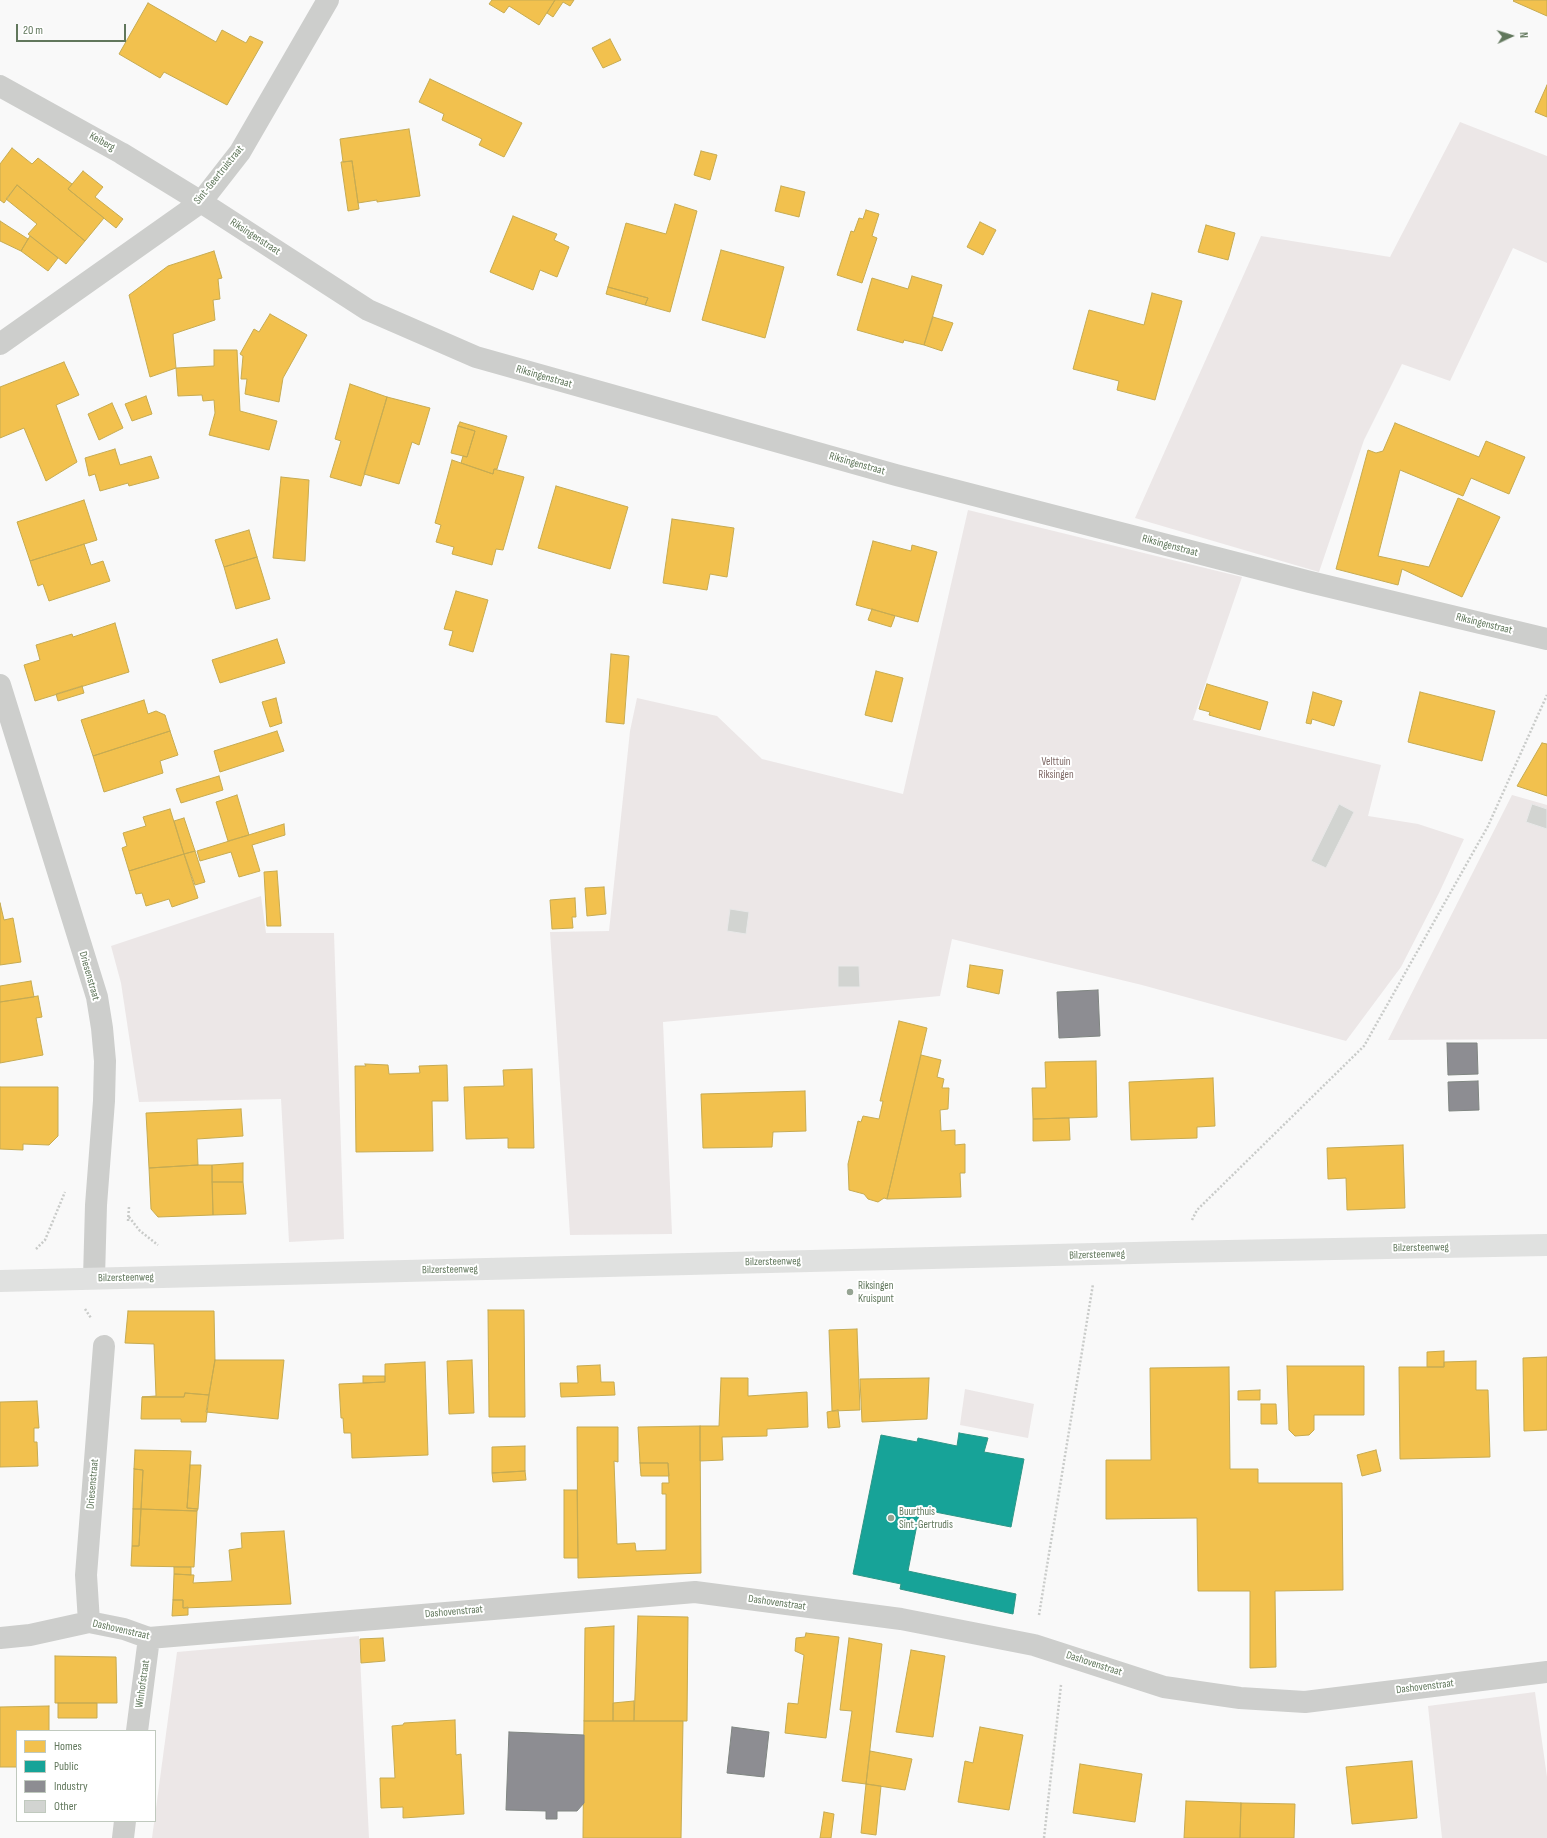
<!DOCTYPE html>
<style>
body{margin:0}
#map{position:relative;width:1547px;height:1838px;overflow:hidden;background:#f9f9f9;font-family:"Sofia Sans Condensed",sans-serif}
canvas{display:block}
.legend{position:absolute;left:16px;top:1730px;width:140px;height:92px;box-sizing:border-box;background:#fff;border:1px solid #c0c9be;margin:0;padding:5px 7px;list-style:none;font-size:12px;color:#61775c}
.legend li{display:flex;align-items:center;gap:8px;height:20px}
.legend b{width:20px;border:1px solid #c0c9be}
.north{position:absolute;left:1491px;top:16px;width:40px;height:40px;-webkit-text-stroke:3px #fff;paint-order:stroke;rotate:86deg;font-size:11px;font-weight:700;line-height:16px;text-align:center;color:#61775c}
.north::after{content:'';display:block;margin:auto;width:14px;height:18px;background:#61775c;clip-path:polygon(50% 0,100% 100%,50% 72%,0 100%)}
.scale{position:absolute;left:16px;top:24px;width:110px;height:18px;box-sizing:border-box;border:2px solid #61775c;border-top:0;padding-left:5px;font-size:12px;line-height:14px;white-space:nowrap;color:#61775c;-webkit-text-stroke:3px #fff;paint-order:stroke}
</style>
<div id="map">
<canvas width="1547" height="1838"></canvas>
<ul class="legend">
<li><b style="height:11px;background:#f2c14e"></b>Homes</li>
<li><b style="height:11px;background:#17a398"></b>Public</li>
<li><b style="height:11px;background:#8d8d92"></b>Industry</li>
<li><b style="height:11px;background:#d2d4d1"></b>Other</li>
</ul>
<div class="north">N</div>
<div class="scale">20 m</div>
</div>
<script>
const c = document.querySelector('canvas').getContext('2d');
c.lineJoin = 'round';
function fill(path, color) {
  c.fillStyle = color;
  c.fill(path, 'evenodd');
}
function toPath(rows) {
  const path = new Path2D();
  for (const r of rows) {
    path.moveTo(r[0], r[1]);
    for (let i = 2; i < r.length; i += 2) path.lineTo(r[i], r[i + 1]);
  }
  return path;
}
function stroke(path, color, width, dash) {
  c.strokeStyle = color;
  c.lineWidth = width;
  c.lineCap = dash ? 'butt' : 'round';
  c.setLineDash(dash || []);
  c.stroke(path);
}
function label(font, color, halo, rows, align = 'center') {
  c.font = font + ' "Sofia Sans Condensed",sans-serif';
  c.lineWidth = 4;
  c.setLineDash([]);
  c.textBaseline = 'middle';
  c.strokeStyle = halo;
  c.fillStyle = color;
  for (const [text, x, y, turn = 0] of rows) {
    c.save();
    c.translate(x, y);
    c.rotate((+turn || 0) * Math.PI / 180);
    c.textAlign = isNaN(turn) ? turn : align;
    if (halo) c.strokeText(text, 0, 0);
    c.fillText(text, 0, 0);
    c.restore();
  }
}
fill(toPath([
 [1460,122,1547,156,1547,263,1513,248,1450,381,1402,364,1364,440,1319,572,1135,518,1261,236,1390,257],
 [968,510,1242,577,1193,720,1381,765,1368,816,1418,824,1464,839,1439,893,1401,967,1346,1041,1142,985,952,939,940,996,663,1022,672,1234,570,1235,550,932,609,931,630,731,637,698,717,716,762,759,903,794],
 [1512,795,1547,805,1547,1039,1388,1040],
 [261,896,266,933,334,933,344,1239,289,1242,281,1099,139,1102,121,983,111,946],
 [965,1389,1034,1404,1028,1438,960,1425],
 [359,1636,369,1838,152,1838,177,1652],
 [1535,1692,1547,1777,1547,1838,1442,1838,1428,1706]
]), '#ece7e7');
const homes = toPath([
 [492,0,555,0,539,25,509,6,504,13,489,4,492,0],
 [555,0,574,0,570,6,563,2,553,17,547,13,555,0],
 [1514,0,1547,0,1547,16,1513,1,1514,0],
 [148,3,216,42,222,30,246,43,250,36,263,42,227,105,164,72,160,78,119,54,148,3],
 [610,39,621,60,603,68,592,48,610,39],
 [430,79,522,123,504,157,479,145,482,139,442,120,444,114,419,102,430,79],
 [1547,85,1547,117,1535,112,1547,85],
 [409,129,420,196,377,202,377,200,358,203,352,161,343,162,340,139,409,129],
 [12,148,32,164,38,158,72,184,68,189,104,218,85,241,17,185,4,203,0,200,0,164,12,148],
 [701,151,717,155,710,180,694,175,701,151],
 [352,161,359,209,348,211,341,162,352,161],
 [83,171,103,187,95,197,123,219,116,228,68,189,83,171],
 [17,185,85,241,66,264,28,234,37,224,6,199,17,185],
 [781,186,805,192,799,217,775,211,781,186],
 [675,204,697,211,670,312,645,305,648,298,608,287,626,223,666,234,675,204],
 [866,210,879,214,872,236,877,238,862,283,837,275,851,231,854,232,859,218,863,219,866,210],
 [513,216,557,234,554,240,569,247,557,277,540,270,533,290,490,272,513,216],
 [0,221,28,239,21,251,0,241,0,221],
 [980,222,996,230,983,255,967,247,980,222],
 [1206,225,1235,233,1228,260,1198,252,1206,225],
 [30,236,58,258,48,271,21,251,30,236],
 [721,250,784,267,765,338,702,320,721,250],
 [214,251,222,278,218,279,220,299,213,300,215,320,173,334,176,368,150,377,129,295,168,266,214,251],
 [912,276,942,285,924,345,904,340,903,343,857,330,872,278,908,289,912,276],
 [608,287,648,298,645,305,606,294,608,287],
 [1152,293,1182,301,1155,400,1117,390,1119,381,1073,369,1089,310,1144,325,1152,293],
 [270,314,307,335,283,378,279,402,245,394,247,379,241,379,243,356,240,354,254,329,259,332,270,314],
 [933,317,953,323,942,351,924,345,933,317],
 [214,350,237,350,240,411,277,421,269,450,209,435,215,413,214,400,203,401,202,395,178,396,176,368,214,366,214,350],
 [64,362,79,395,56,405,77,462,46,481,24,428,0,438,0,387,64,362],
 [350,384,387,397,361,486,330,477,341,441,335,439,350,384],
 [146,396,152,414,132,421,125,404,146,396],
 [387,397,430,408,419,445,412,442,399,484,364,474,387,397],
 [112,403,123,428,99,440,88,414,112,403],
 [460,422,507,436,497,469,494,469,493,474,461,463,463,456,467,457,475,431,458,426,460,422],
 [1395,423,1479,457,1486,441,1525,457,1509,494,1471,478,1463,496,1400,470,1378,556,1429,567,1458,498,1500,517,1462,597,1402,569,1398,585,1336,569,1368,450,1376,453,1383,451,1395,423],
 [458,426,475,431,467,457,451,453,458,426],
 [115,449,120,465,151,456,159,478,129,486,128,483,100,491,95,474,89,476,85,458,115,449],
 [452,460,493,474,494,469,524,477,503,550,496,549,492,565,452,554,454,547,436,542,441,525,435,523,452,460],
 [281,477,309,480,305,561,273,558,281,477],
 [556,486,628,507,610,569,538,548,556,486],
 [84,500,97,540,30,561,17,522,84,500],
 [672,519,734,528,727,577,710,574,707,590,663,583,672,519],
 [249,530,257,557,224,567,215,540,249,530],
 [873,541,911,551,912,545,937,552,918,622,856,605,873,541],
 [84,544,91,565,103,561,110,581,49,601,43,584,38,586,30,561,84,544],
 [257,557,270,599,236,609,224,567,257,557],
 [456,591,488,600,473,652,449,645,453,631,444,629,456,591],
 [872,609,895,616,891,627,868,620,872,609],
 [115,623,129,672,35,701,24,665,40,660,36,645,72,634,73,637,115,623],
 [277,639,285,663,220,683,212,660,277,639],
 [611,654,629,656,624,724,606,722,611,654],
 [876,671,903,678,892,722,865,715,876,671],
 [1207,684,1268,702,1260,730,1209,715,1210,712,1199,709,1207,684],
 [82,686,84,693,58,701,56,694,82,686],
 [1313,692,1342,701,1334,726,1312,719,1311,724,1306,723,1313,692],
 [1420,692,1495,711,1482,761,1408,742,1420,692],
 [276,698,282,723,270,727,262,702,276,698],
 [144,700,148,714,156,711,165,715,170,731,93,756,81,720,144,700],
 [170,731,178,755,160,761,163,773,104,792,93,756,170,731],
 [277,731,284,751,220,772,214,751,277,731],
 [1542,743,1547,744,1547,796,1517,786,1542,743],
 [219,776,223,790,181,803,176,789,219,776],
 [237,795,249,835,228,841,216,802,237,795],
 [170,809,184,854,129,871,122,848,127,846,123,833,146,826,143,817,170,809],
 [184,818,195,851,184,854,174,821,184,818],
 [284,824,285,835,252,845,260,871,239,877,231,852,200,861,197,851,284,824],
 [195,851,205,882,195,885,184,854,195,851],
 [184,854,198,898,172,907,169,899,146,906,142,893,136,894,129,871,184,854],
 [277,871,281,926,267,926,264,872,277,871],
 [604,887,606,914,587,916,585,888,604,887],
 [575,898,576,917,572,917,573,928,552,929,550,900,575,898],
 [0,903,4,920,13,918,21,962,0,965,0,903],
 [970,965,1003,970,999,994,967,987,970,965],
 [31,981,34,997,0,1002,0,986,31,981],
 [38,996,42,1017,36,1018,43,1055,0,1063,0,1002,38,996],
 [899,1021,927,1028,887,1199,884,1198,878,1202,868,1199,864,1194,849,1190,848,1164,858,1121,861,1122,863,1116,879,1119,883,1101,880,1101,899,1021],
 [921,1055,941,1060,937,1077,944,1079,942,1088,949,1088,948,1109,940,1110,941,1131,955,1130,955,1145,965,1144,965,1173,960,1173,961,1197,887,1199,921,1055],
 [1096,1061,1097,1117,1033,1119,1032,1088,1046,1088,1045,1062,1096,1061],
 [365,1064,388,1065,389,1074,420,1073,419,1066,447,1065,448,1101,432,1101,433,1151,356,1152,355,1066,366,1066,365,1064],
 [532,1069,534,1148,508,1148,508,1138,466,1139,464,1087,504,1086,503,1070,532,1069],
 [1213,1078,1215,1126,1197,1127,1197,1138,1131,1140,1129,1082,1213,1078],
 [0,1087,58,1087,58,1136,49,1145,23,1144,23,1150,0,1149,0,1087],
 [805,1091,806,1131,773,1132,772,1147,703,1148,701,1094,805,1091],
 [241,1109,243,1136,197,1139,198,1165,149,1168,146,1113,241,1109],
 [1069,1118,1070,1140,1033,1141,1033,1119,1069,1118],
 [1403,1145,1405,1208,1347,1210,1346,1178,1328,1179,1327,1148,1403,1145],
 [243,1163,243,1182,212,1182,212,1165,243,1163],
 [198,1165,212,1165,213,1215,158,1217,151,1209,149,1168,198,1165],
 [212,1182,243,1182,246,1214,213,1215,212,1182],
 [488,1310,524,1310,525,1417,489,1417,488,1310],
 [128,1311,214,1311,215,1360,209,1395,185,1393,184,1397,142,1397,156,1396,154,1344,125,1343,128,1311],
 [857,1329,860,1410,832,1411,829,1330,857,1329],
 [1444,1351,1444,1367,1427,1367,1427,1352,1444,1351],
 [1547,1357,1547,1430,1524,1431,1523,1358,1547,1357],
 [215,1360,284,1360,278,1419,206,1412,215,1360],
 [472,1360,474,1413,449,1414,447,1361,472,1360],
 [1476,1361,1476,1390,1488,1390,1490,1457,1400,1459,1399,1367,1444,1367,1444,1362,1476,1361],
 [425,1362,428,1455,352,1458,351,1433,344,1433,343,1418,341,1418,339,1384,385,1382,385,1364,425,1362],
 [600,1365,601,1382,614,1382,615,1395,561,1397,560,1383,578,1383,577,1366,600,1365],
 [1287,1366,1364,1366,1364,1415,1314,1415,1314,1430,1309,1435,1295,1436,1289,1430,1287,1366],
 [1229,1367,1230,1469,1258,1469,1258,1483,1342,1483,1343,1590,1275,1591,1276,1667,1250,1668,1250,1591,1198,1591,1197,1518,1106,1519,1106,1460,1151,1460,1150,1368,1229,1367],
 [363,1376,385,1376,385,1382,363,1383,363,1376],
 [721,1378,748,1378,748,1396,807,1392,808,1427,767,1429,767,1436,722,1437,723,1460,700,1461,700,1426,719,1426,721,1378],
 [929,1378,927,1419,862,1422,860,1379,929,1378],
 [1260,1390,1260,1400,1238,1400,1238,1391,1260,1390],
 [185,1393,209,1395,206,1422,181,1422,181,1419,141,1419,142,1397,184,1397,185,1393],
 [37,1401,39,1428,34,1428,34,1442,37,1442,38,1466,0,1467,0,1402,37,1401],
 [1261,1404,1276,1404,1277,1424,1261,1424,1261,1404],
 [838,1410,840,1427,828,1428,827,1412,838,1410],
 [700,1426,701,1573,578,1578,577,1427,618,1427,618,1462,614,1461,617,1544,635,1543,636,1551,666,1550,666,1494,662,1494,662,1483,669,1483,668,1463,640,1463,638,1427,700,1426],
 [525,1446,525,1471,492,1473,492,1447,525,1446],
 [135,1450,191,1451,187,1508,198,1509,197,1511,141,1509,143,1470,134,1469,135,1450],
 [1376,1450,1381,1471,1362,1476,1357,1455,1376,1450],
 [640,1463,668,1463,669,1476,641,1476,640,1463],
 [190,1465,201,1465,198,1509,187,1508,190,1465],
 [134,1469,143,1470,141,1509,133,1509,134,1469],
 [525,1471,526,1480,493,1482,492,1473,525,1471],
 [564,1490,577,1490,578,1558,564,1558,564,1490],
 [133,1509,141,1509,139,1546,132,1546,133,1509],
 [141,1509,197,1511,194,1567,131,1566,132,1546,139,1546,141,1509],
 [284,1531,291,1604,183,1608,183,1600,173,1600,174,1574,194,1575,193,1583,232,1581,229,1550,242,1548,241,1533,284,1531],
 [174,1567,191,1567,191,1575,174,1574,174,1567],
 [173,1600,183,1600,183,1608,188,1607,188,1615,172,1616,173,1600],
 [638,1616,688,1617,687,1721,634,1721,638,1616],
 [614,1626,613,1721,584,1721,585,1628,614,1626],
 [806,1633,839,1637,826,1738,785,1733,788,1703,798,1704,804,1655,795,1651,796,1638,805,1637,806,1633],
 [383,1638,385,1661,361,1663,360,1639,383,1638],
 [849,1638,882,1644,866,1784,842,1781,852,1711,840,1710,849,1638],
 [911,1650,945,1656,933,1737,896,1732,911,1650],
 [55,1656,116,1657,117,1703,55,1703,55,1656],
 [634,1701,634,1721,613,1721,613,1703,634,1701],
 [58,1703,97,1703,97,1718,58,1718,58,1703],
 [49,1706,49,1731,17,1731,17,1767,0,1767,0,1707,49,1706],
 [455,1720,456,1755,461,1754,464,1814,403,1818,403,1807,381,1808,380,1778,395,1778,392,1726,403,1725,404,1723,455,1720],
 [584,1721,683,1721,681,1838,583,1838,584,1721],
 [980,1727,1023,1735,1009,1810,958,1802,965,1761,973,1763,980,1727],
 [870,1751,912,1759,905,1790,866,1784,870,1751],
 [1412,1761,1417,1818,1352,1824,1346,1767,1412,1761],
 [1080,1764,1142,1774,1135,1822,1073,1813,1080,1764],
 [866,1784,881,1786,876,1835,861,1833,866,1784],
 [1186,1801,1241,1803,1240,1838,1184,1838,1186,1801],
 [1241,1803,1295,1804,1294,1838,1240,1838,1241,1803],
 [824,1812,834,1814,831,1838,820,1838,824,1812]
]);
fill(homes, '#f2c14e');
stroke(homes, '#c6ab52', 1);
const public = toPath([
 [959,1433,988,1438,984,1452,1024,1459,1011,1527,920,1509,908,1571,1016,1594,1013,1614,900,1589,901,1584,853,1574,881,1435,917,1442,918,1438,957,1446,959,1433]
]);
fill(public, '#17a398');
stroke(public, '#2d9686', 1);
const industry = toPath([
 [1098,990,1100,1036,1059,1038,1057,992,1098,990],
 [1447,1043,1477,1043,1478,1074,1448,1075,1447,1043],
 [1478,1081,1479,1110,1449,1111,1448,1082,1478,1081],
 [732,1727,769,1732,764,1777,727,1773,732,1727],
 [509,1732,584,1735,584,1803,577,1811,557,1811,557,1819,546,1819,546,1811,506,1810,509,1732]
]);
fill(industry, '#8d8d92');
stroke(industry, '#808682', 1);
const building = toPath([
 [1339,804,1354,812,1326,868,1311,861,1339,804],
 [1532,804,1547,809,1547,829,1526,822,1532,804],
 [730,909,749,912,746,934,727,931,730,909],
 [838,966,859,966,860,987,838,987,838,966]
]);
fill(building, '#d2d4d1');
stroke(building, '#e8e8e8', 1);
stroke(toPath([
 [129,1217,140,1231,158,1245],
 [1192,1220,1197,1210,1364,1046,1488,826,1547,695],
 [128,1221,129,1207],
 [36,1249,45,1240,65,1192],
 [85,1309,91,1318],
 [1039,1615,1093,1284],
 [1044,1838,1061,1685]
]), '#c9cbc9', 2.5, [2, 2]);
stroke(toPath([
 [0,86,121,153,201,202,368,310,476,357,896,475,1310,582,1547,639],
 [0,344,201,202,240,152,328,0],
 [0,685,97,997,102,1028,105,1061,104,1101,96,1205,94,1278],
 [89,1622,86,1575,104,1346],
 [0,1638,30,1635,89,1622,124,1629,149,1638,695,1592,901,1619,1034,1645,1164,1687,1240,1698,1305,1702,1547,1672],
 [137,1731,149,1638],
 [123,1838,125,1821]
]), '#cdcecc', 22);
stroke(toPath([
 [0,1281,1175,1252,1547,1245]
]), '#e0e1e0', 22);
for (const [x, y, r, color] of [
 [850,1292,4,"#96a493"],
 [891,1518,4,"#96a493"]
]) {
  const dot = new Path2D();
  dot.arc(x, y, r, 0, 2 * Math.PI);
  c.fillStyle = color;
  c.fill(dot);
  stroke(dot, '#fff', 1.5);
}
label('11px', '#61775c', '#fff', [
 ["Keiberg",102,142,29],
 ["Sint-Geertruistraat",219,175,-51],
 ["Riksingenstraat",255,237,33],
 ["Riksingenstraat",544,377,16],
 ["Riksingenstraat",857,464,16],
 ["Riksingenstraat",1170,546,15],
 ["Riksingenstraat",1484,624,14],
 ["Driesenstraat",89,976,74],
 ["Bilzersteenweg",1421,1248,-1],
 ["Bilzersteenweg",1097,1255,-2],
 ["Bilzersteenweg",773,1262,-1],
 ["Bilzersteenweg",450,1270,-1],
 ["Bilzersteenweg",126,1278,-1],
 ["Driesenstraat",93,1484,-85],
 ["Dashovenstraat",777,1603,8],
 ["Dashovenstraat",454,1612,-5],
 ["Dashovenstraat",121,1630,13],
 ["Dashovenstraat",1094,1664,18],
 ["Winhofstraat",143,1684,-82],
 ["Dashovenstraat",1425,1687,-7]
]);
label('11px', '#806b68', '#fff', [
 ["Velttuin",1056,762],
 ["Riksingen",1056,775]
]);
label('11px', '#61775c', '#fff', [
 ["Riksingen",858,1286],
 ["Kruispunt",858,1299],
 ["Buurthuis",899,1512],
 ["Sint-Gertrudis",899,1525]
], 'left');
</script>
